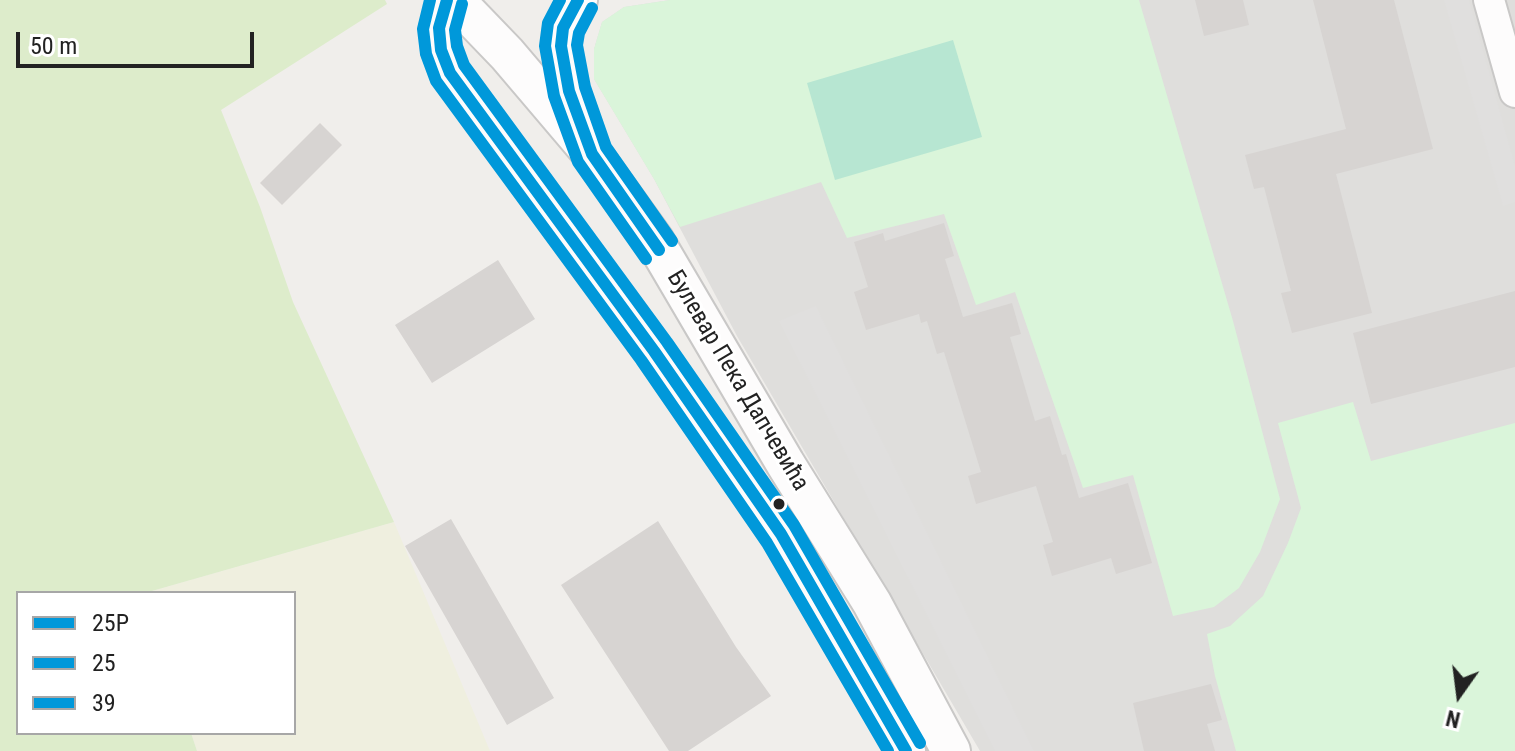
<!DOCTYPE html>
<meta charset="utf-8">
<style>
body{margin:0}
#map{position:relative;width:1515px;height:751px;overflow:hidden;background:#f0eeeb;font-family:"Roboto Condensed",sans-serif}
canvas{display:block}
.legend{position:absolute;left:16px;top:591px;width:280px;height:144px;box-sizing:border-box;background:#fff;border:2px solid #a7a7a7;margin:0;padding:10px 14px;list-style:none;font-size:24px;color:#222}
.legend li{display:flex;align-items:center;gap:16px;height:40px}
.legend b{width:40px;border:2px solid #a7a7a7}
.north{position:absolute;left:1419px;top:655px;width:80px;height:80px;-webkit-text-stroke:6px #fff;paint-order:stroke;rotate:194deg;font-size:22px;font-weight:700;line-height:32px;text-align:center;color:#222}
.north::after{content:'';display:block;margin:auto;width:28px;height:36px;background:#222;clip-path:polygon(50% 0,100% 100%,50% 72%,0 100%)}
.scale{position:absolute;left:16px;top:32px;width:238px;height:36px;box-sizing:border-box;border:4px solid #222;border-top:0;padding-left:10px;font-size:24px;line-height:28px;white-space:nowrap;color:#222;-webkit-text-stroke:6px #fff;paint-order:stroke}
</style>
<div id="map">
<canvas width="1515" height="751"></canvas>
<ul class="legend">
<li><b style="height:10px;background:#0098da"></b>25P</li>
<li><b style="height:10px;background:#0098da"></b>25</li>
<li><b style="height:10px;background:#0098da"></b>39</li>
</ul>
<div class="north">N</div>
<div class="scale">50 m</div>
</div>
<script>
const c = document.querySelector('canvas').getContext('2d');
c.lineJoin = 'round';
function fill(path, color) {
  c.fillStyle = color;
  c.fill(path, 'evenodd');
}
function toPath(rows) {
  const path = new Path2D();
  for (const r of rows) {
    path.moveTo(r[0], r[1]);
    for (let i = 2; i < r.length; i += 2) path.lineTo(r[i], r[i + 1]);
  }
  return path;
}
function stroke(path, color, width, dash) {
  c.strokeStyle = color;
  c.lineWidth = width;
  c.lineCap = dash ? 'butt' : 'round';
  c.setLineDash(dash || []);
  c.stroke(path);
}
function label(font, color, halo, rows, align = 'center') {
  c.font = font + ' "Roboto Condensed",sans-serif';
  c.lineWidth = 6;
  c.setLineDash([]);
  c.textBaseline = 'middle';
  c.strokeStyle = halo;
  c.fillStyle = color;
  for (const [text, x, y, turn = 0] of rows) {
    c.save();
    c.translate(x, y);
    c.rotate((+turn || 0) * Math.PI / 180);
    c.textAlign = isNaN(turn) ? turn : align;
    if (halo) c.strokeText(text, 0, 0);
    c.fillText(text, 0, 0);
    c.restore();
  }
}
fill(toPath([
 [670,0,1515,0,1515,751,980,751,737,336,654,179,594,79,594,49,602,22,624,7]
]), '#dfdedc');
fill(toPath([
 [394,522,490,751,197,751,191,733,294,733,294,593,145,593]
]), '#efefdf');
fill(toPath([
 [0,0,385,0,387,4,221,110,260,207,293,302,394,522,145,593,18,593,18,733,191,733,197,751,0,751]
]), '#ddeccb');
fill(toPath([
 [670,0,1139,0,1233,321,1280,499,1260,552,1239,588,1214,607,1173,616,1133,475,1083,488,1015,292,976,305,944,214,847,238,821,182,680,227,654,179,594,79,594,49,602,22,624,7],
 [1353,402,1371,461,1515,423,1515,751,1236,751,1215,676,1207,634,1230,626,1263,596,1288,543,1301,508,1278,423]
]), '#daf5da');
fill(toPath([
 [953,40,982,137,835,180,807,83]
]), '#b7e6d2');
fill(toPath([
 [1444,0,1469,0,1515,166,1515,202,1503,206],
 [816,306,1034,751,995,751,779,321]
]), '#e0dfde');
fill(toPath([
 [1195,0,1243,0,1249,25,1204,36],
 [1313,0,1394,0,1433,149,1336,174,1372,313,1292,333,1281,293,1291,291,1264,187,1254,189,1245,155,1346,129],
 [320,123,342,145,282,205,260,183],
 [944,223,954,256,945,259,963,317,1012,303,1021,334,1010,337,1035,421,1050,416,1062,455,1066,454,1079,498,1128,483,1152,563,1116,574,1111,558,1052,576,1043,545,1053,542,1036,486,976,504,968,476,981,472,944,352,937,354,927,321,921,323,919,314,866,330,854,292,868,287,854,242,883,233,885,241],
 [498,260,535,319,432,383,395,325],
 [1515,291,1515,367,1371,404,1353,333],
 [451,519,554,698,507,725,405,546],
 [658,521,736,647,771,696,688,751,669,751,561,585],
 [1211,684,1222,720,1207,724,1215,751,1144,751,1133,703]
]), '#d7d4d2');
const minor = toPath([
 [1489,0,1515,92]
]);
const tertiary = toPath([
 [447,0,439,28,441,50,450,73,654,351,781,534,906,751],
 [455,0,507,54,592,154,654,240,785,463,872,603,951,751],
 [578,0,563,28,561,46,569,91,584,133]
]);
stroke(minor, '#c9c8c7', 34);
stroke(tertiary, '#c9c8c7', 42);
stroke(minor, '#fdfcfc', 30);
stroke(tertiary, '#fdfcfc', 38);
stroke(toPath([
 [447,0,439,28,441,50,450,73,654,351,781,534,906,751],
 [578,0,563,28,561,46,569,91,592,154,659,250]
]), '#0098da', 12);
stroke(toPath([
 [430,0,423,29,426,54,436,81,641,360,767,543,888,751],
 [560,0,548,23,545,46,554,96,578,162,646,259]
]), '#0098da', 12);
stroke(toPath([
 [462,4,455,30,457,46,464,65,667,342,794,525,920,743],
 [592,8,579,33,577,45,585,87,606,147,672,241]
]), '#0098da', 12);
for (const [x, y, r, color] of [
 [779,504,7,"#222"]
]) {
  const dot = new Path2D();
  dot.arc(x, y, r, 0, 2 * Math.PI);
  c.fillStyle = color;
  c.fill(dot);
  stroke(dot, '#fff', 3);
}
label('24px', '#222', '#fff', [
 ["Булевар Пека Дапчевића",737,381,59]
]);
</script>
